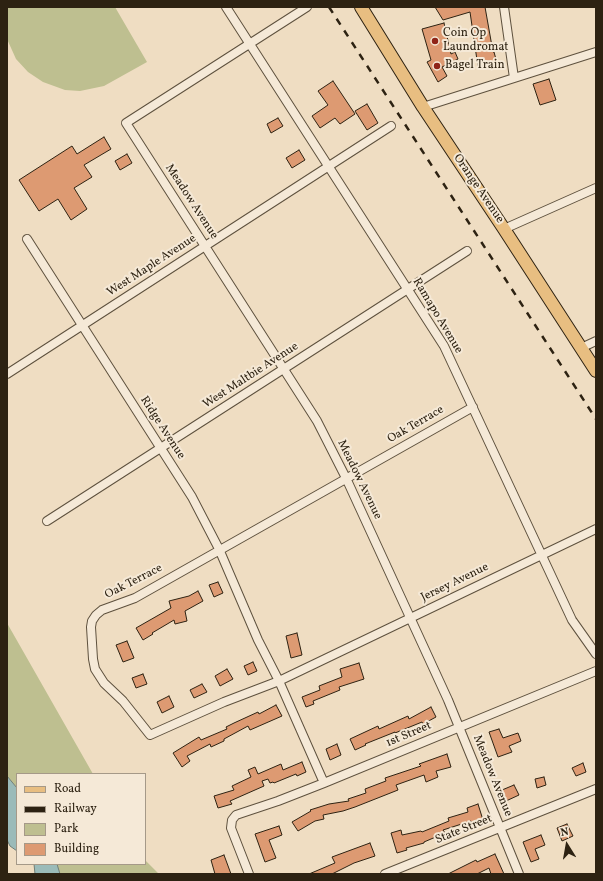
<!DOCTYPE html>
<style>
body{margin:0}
#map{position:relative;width:603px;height:881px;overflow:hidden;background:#efddc2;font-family:Vollkorn,serif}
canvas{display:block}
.frame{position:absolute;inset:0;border:8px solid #2d2212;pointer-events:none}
.legend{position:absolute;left:16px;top:773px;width:130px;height:92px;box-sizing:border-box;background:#f5e9d7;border:1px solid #a59988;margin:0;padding:5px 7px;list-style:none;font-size:12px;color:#2d2212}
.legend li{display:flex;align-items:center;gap:8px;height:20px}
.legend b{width:20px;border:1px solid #a59988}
.north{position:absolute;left:547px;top:825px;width:40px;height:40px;-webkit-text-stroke:3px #f5e9d7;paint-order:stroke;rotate:349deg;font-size:11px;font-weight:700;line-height:16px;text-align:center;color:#2d2212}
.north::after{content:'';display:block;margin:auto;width:14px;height:18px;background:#2d2212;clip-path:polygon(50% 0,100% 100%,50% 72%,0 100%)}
</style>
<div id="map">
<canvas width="603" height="881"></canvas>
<div class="frame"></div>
<ul class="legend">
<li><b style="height:5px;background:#e8be81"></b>Road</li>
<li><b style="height:5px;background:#2d2212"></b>Railway</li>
<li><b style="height:11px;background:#bebf90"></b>Park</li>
<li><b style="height:11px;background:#dd9a72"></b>Building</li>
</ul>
<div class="north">N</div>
</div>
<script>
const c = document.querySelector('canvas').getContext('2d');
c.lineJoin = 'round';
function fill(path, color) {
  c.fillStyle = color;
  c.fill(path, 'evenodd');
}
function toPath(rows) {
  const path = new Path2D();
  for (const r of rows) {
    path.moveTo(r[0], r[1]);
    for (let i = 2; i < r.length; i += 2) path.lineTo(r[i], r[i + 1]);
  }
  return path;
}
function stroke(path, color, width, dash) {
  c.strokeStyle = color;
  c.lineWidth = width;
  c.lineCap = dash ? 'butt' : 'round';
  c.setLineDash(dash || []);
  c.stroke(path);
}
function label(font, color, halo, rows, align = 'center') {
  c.font = font + ' Vollkorn,serif';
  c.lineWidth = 4;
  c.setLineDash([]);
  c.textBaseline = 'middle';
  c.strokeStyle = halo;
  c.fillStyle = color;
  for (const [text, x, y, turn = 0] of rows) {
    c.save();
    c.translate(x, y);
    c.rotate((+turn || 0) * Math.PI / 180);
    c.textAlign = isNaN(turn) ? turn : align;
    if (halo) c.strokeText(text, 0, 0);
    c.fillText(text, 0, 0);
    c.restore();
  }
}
fill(toPath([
 [7,7,115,7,147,62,104,86,80,91,65,90,43,82,28,72,16,59,7,39],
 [7,623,93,774,17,774,17,788,7,776],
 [145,860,159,874,60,874,57,864,145,864]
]), '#bebf90');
const water = toPath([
 [7,776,17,788,17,851,10,846,7,840,7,776],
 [34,864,57,864,60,874,35,874,34,864]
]);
fill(water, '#9bbbb9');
stroke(water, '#6f7e76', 1);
const building = toPath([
 [435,7,485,7,493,52,494,52,497,63,478,67,470,12,443,20,435,7],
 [444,23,451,54,455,52,458,59,442,67,447,76,438,82,427,62,431,60,422,29,444,23],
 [549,79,556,100,540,105,533,84,549,79],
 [333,81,355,114,340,124,335,118,320,128,312,116,328,105,318,91,333,81],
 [367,104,378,123,367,130,355,111,367,104],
 [278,118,283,126,271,133,267,124,278,118],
 [104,137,111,149,84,165,92,177,74,188,87,209,71,220,58,199,39,211,19,180,72,146,77,154,104,137],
 [299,150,305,160,292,168,286,158,299,150],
 [127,154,132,163,120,170,115,161,127,154],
 [218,582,223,593,214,597,209,585,218,582],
 [198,591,203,601,185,611,187,621,175,624,174,620,152,633,153,634,143,640,136,628,171,608,169,601,189,596,198,591],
 [297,633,302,655,291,658,286,636,297,633],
 [127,641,134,658,123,662,116,645,127,641],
 [253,662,257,671,248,675,244,666,253,662],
 [359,663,364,679,339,687,340,690,313,701,314,704,306,707,302,697,320,690,319,686,342,677,340,669,359,663],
 [227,669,233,679,220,686,215,676,227,669],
 [143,674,147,684,136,688,132,678,143,674],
 [202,684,207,692,194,698,190,690,202,684],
 [169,696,174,707,162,713,157,702,169,696],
 [276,705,282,716,250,730,248,726,224,739,224,741,211,747,210,744,187,756,190,761,182,767,173,753,199,737,201,740,227,729,226,727,234,723,258,712,259,714,276,705],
 [431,707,436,717,423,724,422,722,395,733,395,732,365,744,366,745,355,750,350,739,378,726,379,729,408,716,409,719,431,707],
 [499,729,503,738,518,733,521,741,509,746,512,752,498,757,489,732,499,729],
 [337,744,341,755,330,760,326,749,337,744],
 [447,754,451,767,436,771,438,777,426,782,424,775,396,785,398,790,355,807,343,811,323,815,324,819,315,821,298,831,292,822,311,811,310,810,329,804,349,801,348,799,366,793,365,789,386,781,385,778,421,766,419,764,447,754],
 [302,762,306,772,297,776,296,774,274,783,273,782,270,783,268,779,262,781,264,786,230,801,232,804,218,808,214,796,234,790,232,786,251,777,248,770,255,767,258,774,281,764,283,770,302,762],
 [583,763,586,772,576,776,572,768,583,763],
 [544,777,546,785,537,788,535,779,544,777],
 [514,785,519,795,506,801,502,790,514,785],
 [478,804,483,820,472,824,471,821,443,830,445,833,424,842,424,843,406,848,407,850,397,853,391,833,401,830,402,835,421,831,422,832,449,821,448,818,468,812,467,808,478,804],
 [567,824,573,836,562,841,557,828,567,824],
 [279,826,282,835,269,840,276,858,265,862,255,834,279,826],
 [541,835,545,845,535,849,539,859,531,862,523,842,541,835],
 [370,843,375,856,354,863,332,874,309,874,335,863,332,857,370,843],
 [495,854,504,874,491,874,489,868,477,874,448,874,476,860,477,862,495,854],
 [224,855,231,874,215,874,211,860,224,855]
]);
fill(building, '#dd9a72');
stroke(building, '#2d2212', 1);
const street = toPath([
 [226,7,444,346,572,620,596,654],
 [307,7,126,123,317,421,346,478,448,700,519,874],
 [504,7,514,78],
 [423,107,596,52],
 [504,229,596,188],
 [27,239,192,497,219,549,258,640,279,681,324,783],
 [581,348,596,341],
 [7,374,391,126],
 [473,407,135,598,102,610,96,615,92,621,91,627,93,659,95,669,104,683,123,701,150,735,224,702,279,681,596,529],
 [47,521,467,251],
 [249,874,231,828,232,820,236,815,278,801,324,783,596,671],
 [385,874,596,789]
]);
const primary = toPath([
 [361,7,423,107,504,229,596,371]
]);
stroke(street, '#5e513e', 10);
stroke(primary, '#2d2212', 14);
stroke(street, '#f5e9d7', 8);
stroke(primary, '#e8be81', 12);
stroke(toPath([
 [329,7,596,419]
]), '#2d2212', 2.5, [7, 7]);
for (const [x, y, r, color] of [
 [435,41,4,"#8f2418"],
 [437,66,4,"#8f2418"]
]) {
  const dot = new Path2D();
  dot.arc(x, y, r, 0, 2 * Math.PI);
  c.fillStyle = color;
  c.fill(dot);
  stroke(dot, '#f5e9d7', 1.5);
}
label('12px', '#2d2212', '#f5e9d7', [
 ["Coin Op",443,34],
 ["Laundromat",443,48],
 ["Bagel Train",445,66]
], 'left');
label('12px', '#2d2212', '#f5e9d7', [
 ["Orange Avenue",478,189,56],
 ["Meadow Avenue",191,202,57],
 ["West Maple Avenue",152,266,-33],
 ["Ramapo Avenue",437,316,59],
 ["West Maltbie Avenue",251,376,-33],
 ["Oak Terrace",416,425,-30],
 ["Ridge Avenue",162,428,57],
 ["Meadow Avenue",359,480,64],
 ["Oak Terrace",134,582,-27],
 ["Jersey Avenue",455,583,-26],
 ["1st Street",409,735,-23],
 ["Meadow Avenue",492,776,68],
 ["State Street",464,830,-22]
]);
</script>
